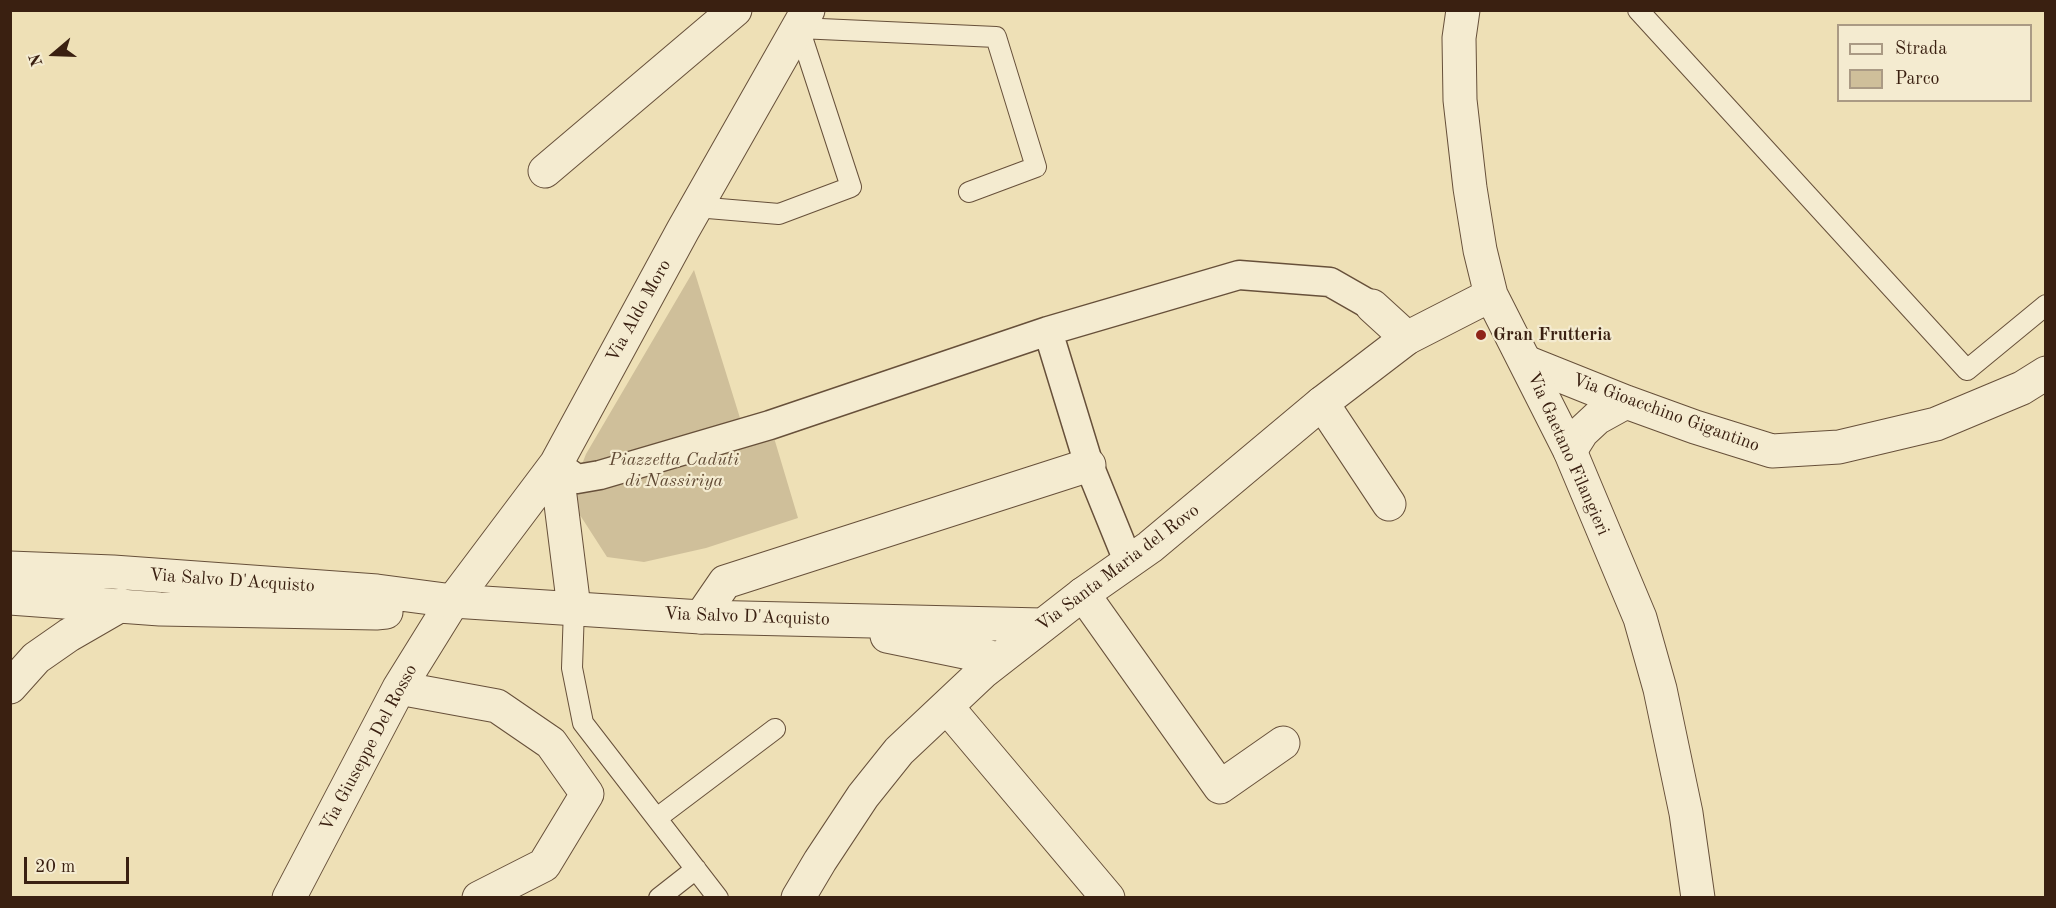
<!DOCTYPE html>
<style>
body{margin:0}
#map{position:relative;width:2056px;height:908px;overflow:hidden;background:#eee0b6;font-family:"Old Standard TT",serif}
canvas{display:block}
.frame{position:absolute;inset:0;border:12px solid #3a2011;pointer-events:none}
.legend{position:absolute;left:1837px;top:24px;width:195px;height:78px;box-sizing:border-box;background:#f4ebd0;border:2px solid #aa9a84;margin:0;padding:8px 10px;list-style:none;font-size:18px;color:#3a2011}
.legend li{display:flex;align-items:center;gap:12px;height:30px}
.legend b{width:30px;border:2px solid #aa9a84}
.north{position:absolute;left:24px;top:24px;width:60px;height:60px;-webkit-text-stroke:4px #f4ebd0;paint-order:stroke;rotate:251deg;font-size:16px;font-weight:700;line-height:24px;text-align:center;color:#3a2011}
.north::after{content:'';display:block;margin:auto;width:21px;height:27px;background:#3a2011;clip-path:polygon(50% 0,100% 100%,50% 72%,0 100%)}
.scale{position:absolute;left:24px;top:857px;width:105px;height:27px;box-sizing:border-box;border:3px solid #3a2011;border-top:0;padding-left:8px;font-size:18px;line-height:21px;white-space:nowrap;color:#3a2011;-webkit-text-stroke:4px #f4ebd0;paint-order:stroke}
</style>
<div id="map">
<canvas width="2056" height="908"></canvas>
<div class="frame"></div>
<ul class="legend">
<li><b style="height:8px;background:#f4ebd0"></b>Strada</li>
<li><b style="height:16px;background:#cfbf9a"></b>Parco</li>
</ul>
<div class="north">N</div>
<div class="scale">20 m</div>
</div>
<script>
const c = document.querySelector('canvas').getContext('2d');
c.lineJoin = 'round';
function fill(path, color) {
  c.fillStyle = color;
  c.fill(path, 'evenodd');
}
function toPath(rows) {
  const path = new Path2D();
  for (const r of rows) {
    path.moveTo(r[0], r[1]);
    for (let i = 2; i < r.length; i += 2) path.lineTo(r[i], r[i + 1]);
  }
  return path;
}
function stroke(path, color, width, dash) {
  c.strokeStyle = color;
  c.lineWidth = width;
  c.lineCap = dash ? 'butt' : 'round';
  c.setLineDash(dash || []);
  c.stroke(path);
}
function label(font, color, halo, rows, align = 'center') {
  c.font = font + ' "Old Standard TT",serif';
  c.lineWidth = 4.5;
  c.setLineDash([]);
  c.textBaseline = 'middle';
  c.strokeStyle = halo;
  c.fillStyle = color;
  for (const [text, x, y, turn = 0] of rows) {
    c.save();
    c.translate(x, y);
    c.rotate((+turn || 0) * Math.PI / 180);
    c.textAlign = isNaN(turn) ? turn : align;
    if (halo) c.strokeText(text, 0, 0);
    c.fillText(text, 0, 0);
    c.restore();
  }
}
fill(toPath([
 [694,270,740,418,766,411,798,518,706,548,644,562,607,557,569,498,586,454]
]), '#cfbf9a');
const service = toPath([
 [1638,10,1967,370,2046,305],
 [696,207,779,214,851,187,799,28,996,37,1036,167,969,192],
 [574,608,572,668,583,723,718,898],
 [657,818,775,729],
 [659,898,696,869]
]);
const pedestrian = toPath([
 [1048,331,1089,465,1128,561],
 [556,464,577,479,600,475,770,425,1048,331,1239,275,1330,282,1372,306]
]);
const minor = toPath([
 [545,171,735,10],
 [1372,306,1407,338],
 [1526,362,1626,402,1695,427,1772,451,1839,447,1936,424,2022,388,2046,373],
 [1322,403,1389,504],
 [1570,451,1582,432,1597,418,1626,402],
 [556,464,574,608],
 [1083,594,1220,787,1283,743],
 [701,617,725,582,1089,465],
 [10,687,36,658,69,635,121,605],
 [399,688,497,706,551,743,587,794,544,865,479,898],
 [947,707,1108,898],
 [289,898,399,688,453,601,556,464,683,230,808,10]
]);
const tertiary = toPath([
 [1463,10,1459,38,1460,100,1470,188,1480,250,1491,295,1570,451,1640,618,1660,689,1686,813,1698,898],
 [10,568,113,572,377,591,453,601,701,617,1042,625],
 [10,598,160,609,376,613,386,612],
 [887,636,999,659],
 [798,898,820,861,863,796,899,751,983,672,1083,594,1150,547,1322,403,1407,338,1491,295]
]);
stroke(service, '#67503a', 22);
stroke(pedestrian, '#67503a', 31);
stroke(minor, '#67503a', 35);
stroke(tertiary, '#67503a', 35);
stroke(service, '#f4ebd0', 20);
stroke(pedestrian, '#f4ebd0', 28);
stroke(minor, '#f4ebd0', 33);
stroke(tertiary, '#f4ebd0', 33);
for (const [x, y, r, color] of [
 [1481,335,6,"#8f2418"]
]) {
  const dot = new Path2D();
  dot.arc(x, y, r, 0, 2 * Math.PI);
  c.fillStyle = color;
  c.fill(dot);
  stroke(dot, '#f4ebd0', 2);
}
label('18px', '#3a2011', '#f4ebd0', [
 ["Via Aldo Moro",639,311,-61],
 ["Via Gioacchino Gigantino",1666,413,20],
 ["Via Gaetano Filangieri",1568,454,66],
 ["Via Santa Maria del Rovo",1118,568,-37],
 ["Via Salvo D'Acquisto",232,581,4],
 ["Via Salvo D'Acquisto",747,617,2],
 ["Via Giuseppe Del Rosso",369,748,-62]
]);
label('bold 18px', '#3a2011', '#f4ebd0', [
 ["Gran Frutteria",1493,335]
], 'left');
label('italic 18px', '#5f4833', '#f4ebd0', [
 ["Piazzetta Caduti",674,460],
 ["di Nassiriya",674,481]
]);
</script>
